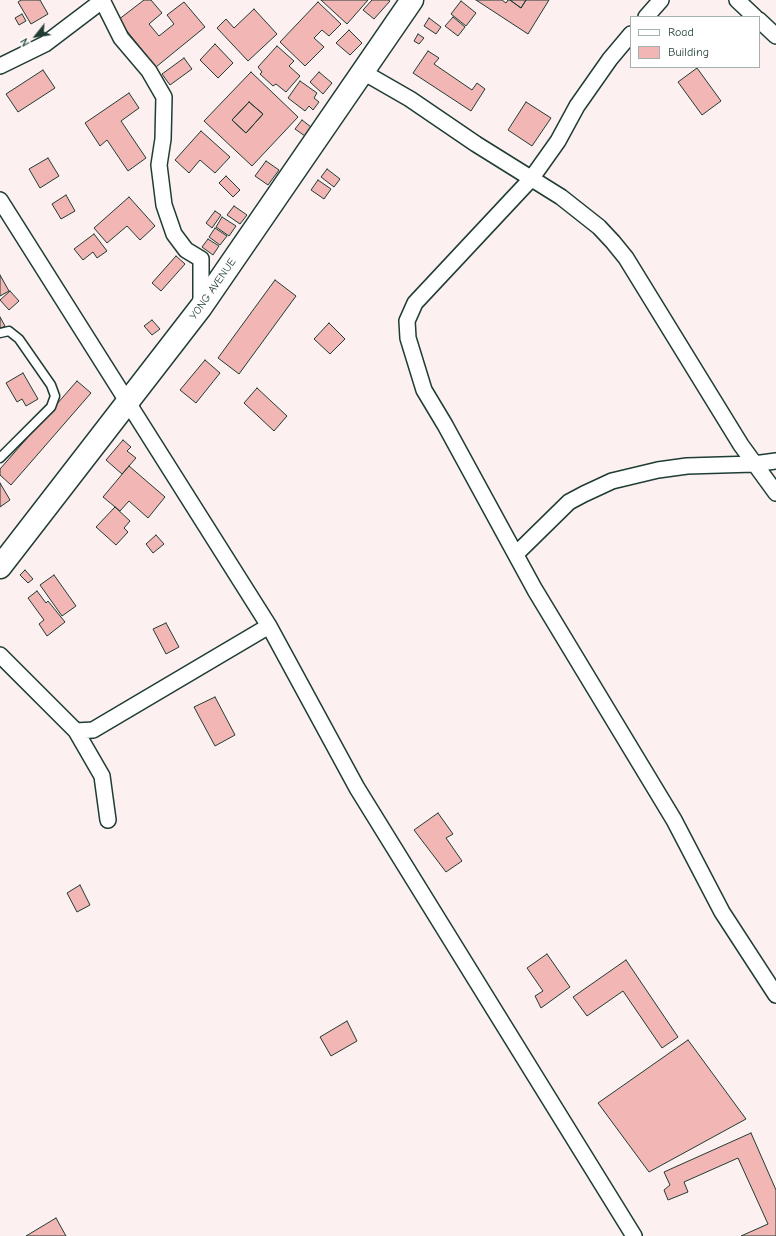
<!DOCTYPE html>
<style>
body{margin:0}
#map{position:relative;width:776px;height:1236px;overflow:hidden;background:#fcf0f0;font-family:"Comic Neue",sans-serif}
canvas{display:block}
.legend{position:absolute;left:630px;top:16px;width:130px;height:52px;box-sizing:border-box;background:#fff;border:1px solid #a5b1ae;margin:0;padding:5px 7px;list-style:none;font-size:12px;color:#1f3d34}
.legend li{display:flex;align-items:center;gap:8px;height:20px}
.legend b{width:20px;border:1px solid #a5b1ae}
.north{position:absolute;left:16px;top:16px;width:40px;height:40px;-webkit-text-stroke:3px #fff;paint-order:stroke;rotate:240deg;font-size:11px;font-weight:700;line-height:16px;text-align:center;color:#1f3d34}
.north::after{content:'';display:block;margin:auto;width:14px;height:18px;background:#1f3d34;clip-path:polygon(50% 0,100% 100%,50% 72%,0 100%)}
</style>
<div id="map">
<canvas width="776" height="1236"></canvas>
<ul class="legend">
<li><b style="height:5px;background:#fff"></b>Road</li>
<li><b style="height:11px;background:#f2b6b4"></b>Building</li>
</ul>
<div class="north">N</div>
</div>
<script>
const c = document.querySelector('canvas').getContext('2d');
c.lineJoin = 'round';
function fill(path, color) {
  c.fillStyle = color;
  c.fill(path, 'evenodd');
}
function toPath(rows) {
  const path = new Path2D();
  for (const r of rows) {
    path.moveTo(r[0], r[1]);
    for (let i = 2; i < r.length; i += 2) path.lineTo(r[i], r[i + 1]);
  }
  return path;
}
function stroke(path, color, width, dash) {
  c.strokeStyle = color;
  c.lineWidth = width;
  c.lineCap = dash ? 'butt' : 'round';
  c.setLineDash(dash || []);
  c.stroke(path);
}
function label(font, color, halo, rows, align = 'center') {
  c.font = font + ' "Comic Neue",sans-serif';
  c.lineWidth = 3.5;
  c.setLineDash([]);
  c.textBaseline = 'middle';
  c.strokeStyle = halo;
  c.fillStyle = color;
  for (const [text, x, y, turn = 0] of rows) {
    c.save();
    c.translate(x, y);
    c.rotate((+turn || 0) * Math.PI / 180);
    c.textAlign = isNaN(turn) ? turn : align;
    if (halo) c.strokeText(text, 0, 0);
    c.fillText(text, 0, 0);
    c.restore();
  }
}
const building = toPath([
 [21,0,40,0,48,14,31,24,18,2,21,0],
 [144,0,151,0,162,13,149,24,159,36,174,24,167,15,184,2,205,27,156,67,118,20,144,0],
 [321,0,368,0,347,24,321,0],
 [372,0,388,0,390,1,374,19,363,10,372,0],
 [476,0,502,0,506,3,508,0,510,0,521,8,526,0,549,0,528,34,476,0],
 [510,0,526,0,521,8,510,0],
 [461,1,476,13,466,26,451,14,461,1],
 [318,2,341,24,329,36,322,30,314,38,324,47,305,66,280,42,318,2],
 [254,9,277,34,248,61,217,28,226,19,234,28,254,9],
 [22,14,26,21,19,25,15,18,22,14],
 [453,17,465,27,458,36,445,26,453,17],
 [429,18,441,27,436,34,424,26,429,18],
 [349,30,362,43,350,55,336,43,349,30],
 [418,34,424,38,419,44,414,41,418,34],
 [215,44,233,63,218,78,200,60,215,44],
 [277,46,294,61,289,66,300,76,286,92,276,84,273,86,260,74,262,72,258,67,277,46],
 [428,51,439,58,434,64,472,90,477,83,485,89,471,111,413,73,428,51],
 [184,58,192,69,170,85,162,74,184,58],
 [697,68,721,101,702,115,678,82,697,68],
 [43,70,55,88,18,112,6,94,43,70],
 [251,72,298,117,252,166,204,121,251,72],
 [249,102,263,114,246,133,232,120,249,102],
 [319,72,332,83,323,94,310,82,319,72],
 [300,81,317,93,314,98,319,102,313,110,309,106,305,111,288,98,300,81],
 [129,93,139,108,121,121,146,158,128,171,107,140,100,146,85,123,129,93],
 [249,102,263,114,246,133,232,120,249,102],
 [526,102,551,118,532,146,508,130,526,102],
 [302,120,311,127,305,136,295,129,302,120],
 [201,131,230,157,215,173,200,160,189,173,175,160,201,131],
 [48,158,59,176,40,188,29,169,48,158],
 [266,161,279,170,268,185,255,176,266,161],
 [327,169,340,179,334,187,321,177,327,169],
 [226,176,240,190,233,197,219,183,226,176],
 [318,180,331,189,324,199,311,190,318,180],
 [66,195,75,211,61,219,52,204,66,195],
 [129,197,155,226,140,240,127,226,107,243,94,228,129,197],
 [234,206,247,215,240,224,227,215,234,206],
 [215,211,221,215,212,228,206,223,215,211],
 [222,217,236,226,229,236,216,227,222,217],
 [215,228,227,236,220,245,209,237,215,228],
 [94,234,107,251,97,258,93,252,83,260,74,249,94,234],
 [208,239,219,246,213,255,202,247,208,239],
 [176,256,185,264,161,291,152,283,176,256],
 [0,275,9,291,0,296,0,275],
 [275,280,296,296,239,374,218,358,275,280],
 [10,291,19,301,9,310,0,300,10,291],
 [0,317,5,326,0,329,0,317],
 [152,320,160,329,152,335,144,326,152,320],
 [329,323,345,339,330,354,314,339,329,323],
 [205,360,220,373,196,403,180,390,205,360],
 [23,373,38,399,26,406,22,399,17,402,6,383,23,373],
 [77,381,91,393,11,485,0,475,0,469,77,381],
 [257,388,287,416,274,431,244,403,257,388],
 [123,440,131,447,127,451,136,458,122,474,106,460,123,440],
 [129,466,165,497,148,518,129,501,120,511,103,497,129,466],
 [0,483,10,500,0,507,0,483],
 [115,507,130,521,124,528,128,532,116,545,96,527,115,507],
 [156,535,164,544,153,553,146,544,156,535],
 [25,570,33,579,28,583,20,575,25,570],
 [54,575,76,606,62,616,40,585,54,575],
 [37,591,46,603,48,601,65,622,47,636,39,624,44,620,28,598,37,591],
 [166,623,179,647,166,654,153,629,166,623],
 [215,697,235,735,215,746,194,707,215,697],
 [438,813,453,834,446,838,462,861,446,872,414,830,438,813],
 [80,885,90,905,77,912,67,893,80,885],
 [547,954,570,987,541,1008,535,996,543,991,527,968,547,954],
 [626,960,678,1037,662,1048,623,991,587,1016,573,997,626,960],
 [347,1021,357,1041,331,1056,320,1037,347,1021],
 [688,1040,746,1119,649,1172,598,1103,688,1040],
 [751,1133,776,1190,776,1236,741,1236,768,1224,738,1158,684,1182,688,1192,668,1200,664,1190,670,1185,664,1172,751,1133],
 [56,1218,66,1236,26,1236,56,1218]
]);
fill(building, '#f2b6b4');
stroke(building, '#1f3d34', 1);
const lane = toPath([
 [0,333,9,331,19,339,51,385,55,396,51,407,0,458]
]);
const street = toPath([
 [102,0,121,38,149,71,164,97,163,139,159,165,164,205,174,234,186,250,201,259,201,307],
 [737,0,755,17],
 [646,17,661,0],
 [759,20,776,36],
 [631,34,610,59,577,106,558,141,531,179,415,303,407,321,408,338,424,390,445,425,535,590,674,820,722,912,776,995],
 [0,66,45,44,103,0],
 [363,72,410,99,476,144,561,197,599,227,613,242,626,258,741,445,776,493],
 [0,200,269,626,357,788,634,1236],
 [516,554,569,502,584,494,612,481,658,470,687,466,754,464,776,461],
 [0,655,76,731,93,730,269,626],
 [76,731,102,776,108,820]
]);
const secondary = toPath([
 [0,567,201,307,412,0]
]);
stroke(lane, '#1f3d34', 11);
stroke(street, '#1f3d34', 18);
stroke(secondary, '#1f3d34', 25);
stroke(lane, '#fff', 8);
stroke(street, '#fff', 15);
stroke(secondary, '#fff', 22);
label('11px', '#1f3d34', '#fff', [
 ["YONG AVENUE",213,289,-55]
]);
</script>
